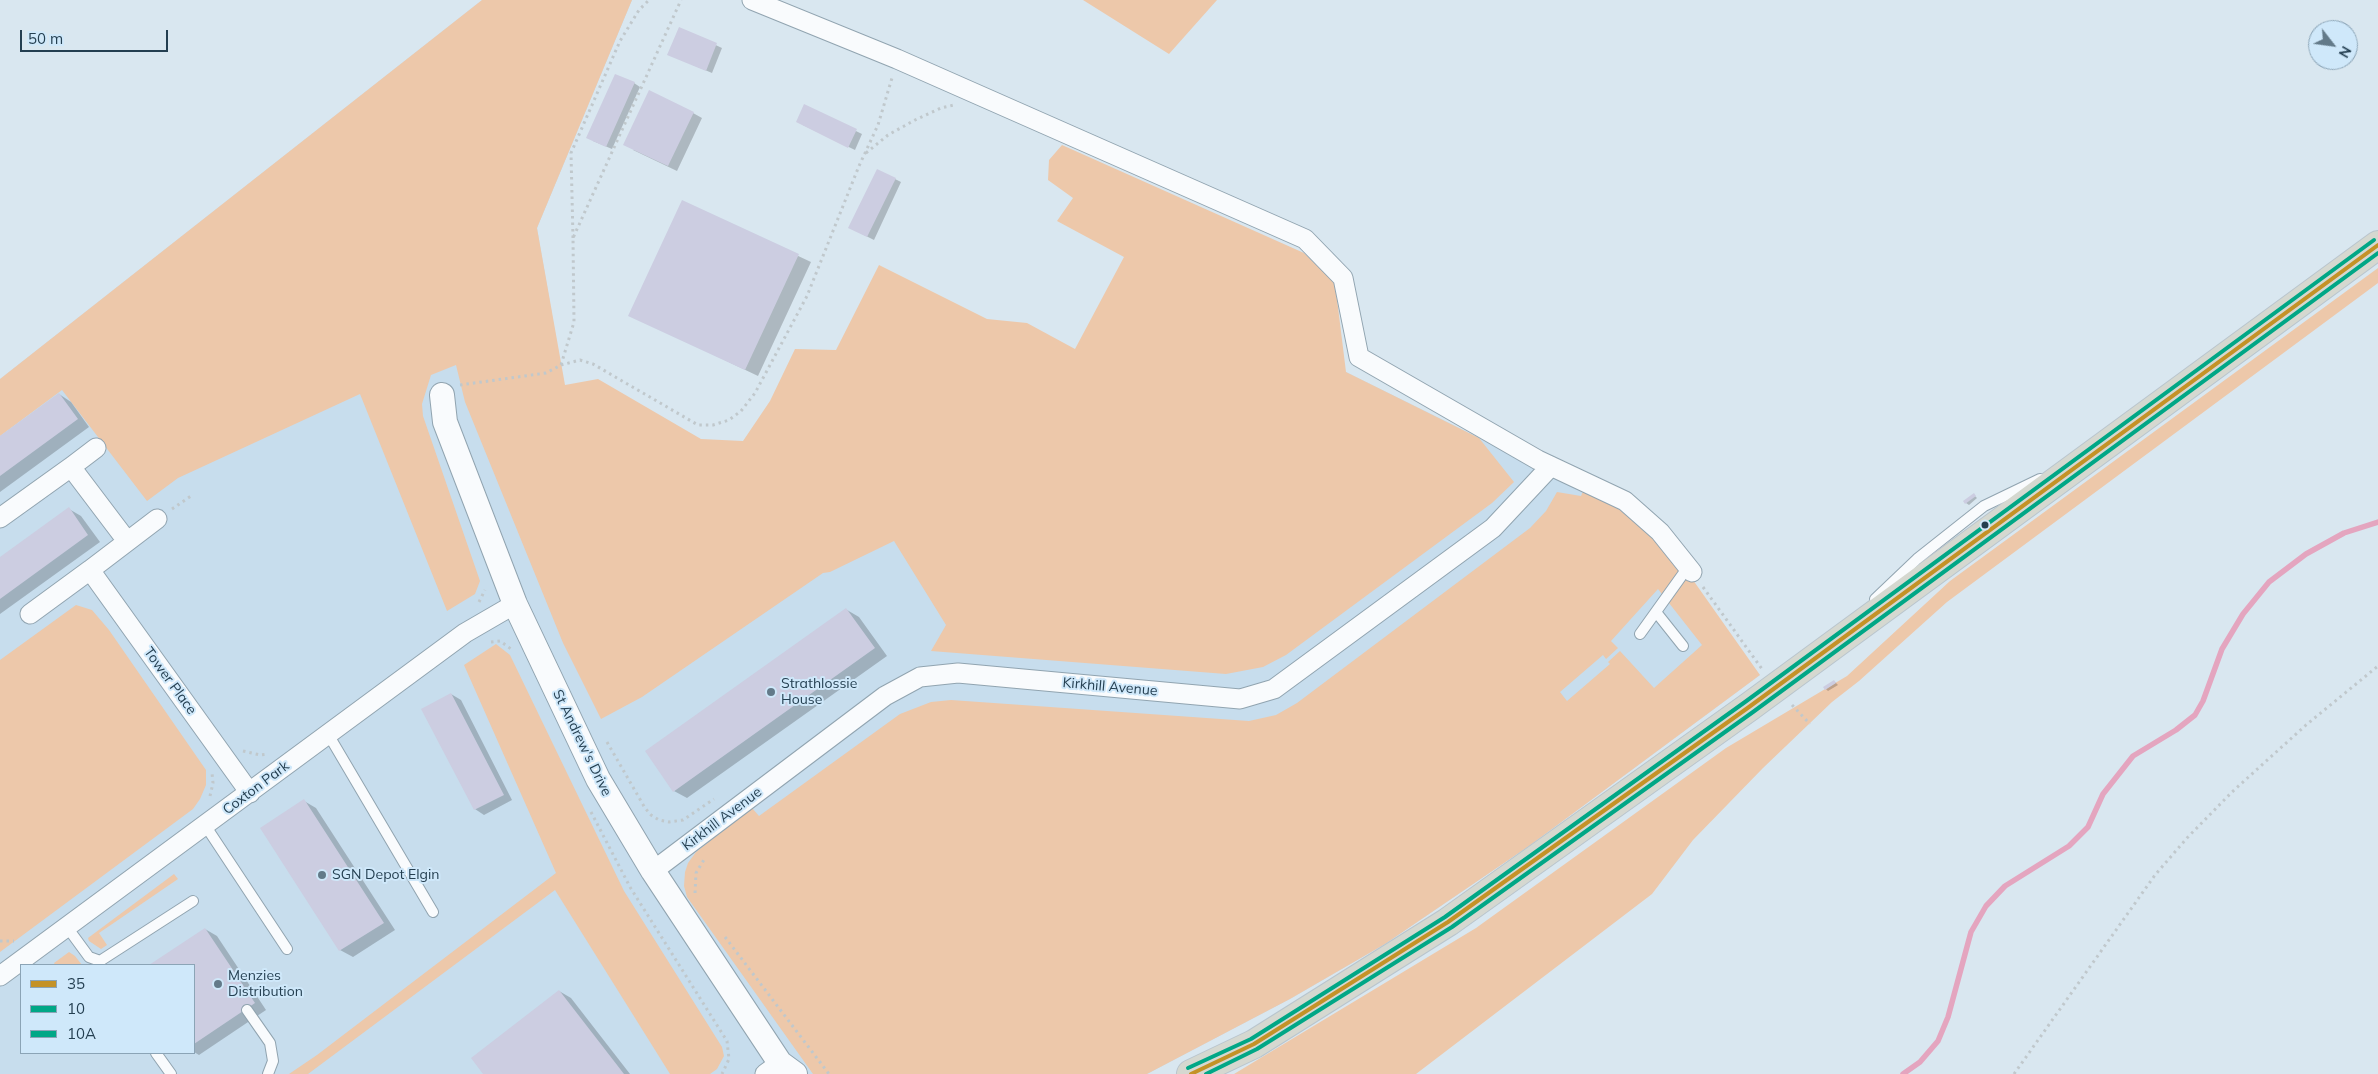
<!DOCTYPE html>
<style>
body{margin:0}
#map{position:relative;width:2378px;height:1074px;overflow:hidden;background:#d9e7f0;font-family:Mulish,sans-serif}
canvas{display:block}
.legend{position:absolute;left:20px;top:964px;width:175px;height:90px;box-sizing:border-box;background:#cfe8fa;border:1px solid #8ba4b6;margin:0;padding:6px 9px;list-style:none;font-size:15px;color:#243f51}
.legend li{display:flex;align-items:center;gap:10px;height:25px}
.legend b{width:25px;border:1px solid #8ba4b6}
.north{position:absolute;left:2308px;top:20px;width:50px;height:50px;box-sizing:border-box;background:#cfe8fa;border:1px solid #8ba4b6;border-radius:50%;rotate:120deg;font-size:14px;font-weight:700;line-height:20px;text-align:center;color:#243f51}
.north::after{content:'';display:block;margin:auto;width:18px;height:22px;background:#637a89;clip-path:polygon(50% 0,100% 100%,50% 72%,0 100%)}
.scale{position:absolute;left:20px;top:30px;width:148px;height:22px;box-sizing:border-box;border:2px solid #243f51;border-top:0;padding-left:6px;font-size:15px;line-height:18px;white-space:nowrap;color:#243f51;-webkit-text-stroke:4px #cfe8fa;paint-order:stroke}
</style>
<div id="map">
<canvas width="2378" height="1074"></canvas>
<ul class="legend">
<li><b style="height:6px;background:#c49227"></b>35</li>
<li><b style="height:6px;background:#00a786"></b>10</li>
<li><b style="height:6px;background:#00a786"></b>10A</li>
</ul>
<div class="north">N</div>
<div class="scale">50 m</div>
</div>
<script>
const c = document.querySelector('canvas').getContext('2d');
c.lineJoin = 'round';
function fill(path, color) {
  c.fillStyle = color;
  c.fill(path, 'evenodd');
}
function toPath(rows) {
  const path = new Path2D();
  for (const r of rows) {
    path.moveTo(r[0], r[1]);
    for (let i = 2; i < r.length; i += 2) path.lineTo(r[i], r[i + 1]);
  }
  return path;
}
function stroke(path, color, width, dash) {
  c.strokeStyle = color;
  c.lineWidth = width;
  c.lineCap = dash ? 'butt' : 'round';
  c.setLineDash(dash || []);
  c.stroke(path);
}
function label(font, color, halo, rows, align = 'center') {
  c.font = font + ' Mulish,sans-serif';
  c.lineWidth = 4;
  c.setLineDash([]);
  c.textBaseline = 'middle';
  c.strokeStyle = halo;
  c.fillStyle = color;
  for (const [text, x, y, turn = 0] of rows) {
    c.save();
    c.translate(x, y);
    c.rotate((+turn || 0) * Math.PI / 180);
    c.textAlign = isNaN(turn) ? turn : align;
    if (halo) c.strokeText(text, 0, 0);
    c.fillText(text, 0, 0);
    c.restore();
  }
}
fill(toPath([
 [482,0,632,0,537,228,573,435,650,456,1346,372,1622,508,1760,675,1529,846,1385,944,1290,999,1147,1074,0,1074,0,379],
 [21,965,194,965,194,1053,21,1053]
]), '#c7dded');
fill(toPath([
 [482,0,632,0,537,228,565,385,598,379,701,439,743,441,770,401,795,349,836,350,879,265,987,319,1027,323,1075,349,1124,257,1057,221,1073,198,1048,180,1049,160,1062,145,1304,253,1335,283,1346,372,1479,438,1514,482,1492,503,1286,655,1263,667,1226,674,931,651,946,625,894,541,830,572,823,573,642,697,601,719,563,643,465,402,456,365,431,375,422,404,423,416,480,581,475,594,447,611,360,394,178,478,147,501,62,390,0,436,0,379],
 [1083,0,1217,0,1169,54],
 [2378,268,2378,283,1947,602,1859,681,1832,702,1763,768,1693,840,1652,894,1416,1074,1234,1074,1476,928,1726,748,1847,676,1950,581],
 [1584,489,1622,508,1649,531,1693,580,1760,675,1529,846,1385,944,1290,999,1147,1074,813,1074,687,897,684,886,685,872,688,863,696,852,752,808,759,816,900,714,931,702,951,700,1249,721,1276,715,1297,703,1530,528,1546,511,1557,492,1581,496],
 [1658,589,1702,645,1654,688,1620,651,1608,662,1610,664,1567,701,1560,692,1603,655,1606,659,1618,648,1611,641],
 [76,605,92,610,109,630,206,770,206,785,200,799,193,809,0,952,0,660],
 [496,644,510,655,624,891,722,1047,724,1056,717,1069,710,1074,670,1074,555,890,308,1074,289,1074,317,1055,556,873,464,665],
 [174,874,178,879,99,933,107,945,101,949,89,941,88,938],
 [69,952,75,956,82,965,55,965,54,963]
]), '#edc8aa');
fill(toPath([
 [679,28,722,48,712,73,674,57],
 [634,83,640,87,612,149,593,141],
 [805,106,862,134,855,150,803,125],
 [693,113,702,118,677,171,633,150],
 [895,179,901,182,874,240,856,231],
 [683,202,811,262,758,376,630,315],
 [59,394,71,402,89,427,0,492,0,437],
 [1974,495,1977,498,1969,505,1966,503,1965,502],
 [69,509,81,516,100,542,0,614,0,558],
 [847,610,859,617,887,656,687,798,674,791],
 [1834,681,1838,685,1828,691,1825,688],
 [451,694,461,700,512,800,484,815,475,809],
 [304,801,316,808,395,930,353,957,340,950],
 [205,929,217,936,266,1010,199,1055,194,1052,194,965,151,965],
 [559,991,571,998,630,1074,484,1074]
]), '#0003');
stroke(toPath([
 [1903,1074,1920,1062,1938,1041,1948,1017,1971,932,1986,906,2005,886,2069,846,2088,827,2103,794,2133,756,2176,730,2195,715,2203,701,2222,649,2243,614,2269,582,2306,554,2344,533,2378,522]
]), '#e4a5bf', 5.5);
fill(toPath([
 [679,27,717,43,706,71,667,55],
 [615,74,635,82,606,147,586,138],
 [649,90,694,112,668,166,623,145],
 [804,104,857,129,848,148,796,122],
 [877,169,896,178,867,237,848,228],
 [682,200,799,254,745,370,628,316],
 [59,393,78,419,0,476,0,436],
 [1974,493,1976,496,1965,504,1963,501],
 [69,507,88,535,0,599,0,557],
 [846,608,875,648,673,792,645,751],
 [1834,680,1836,683,1825,690,1823,687],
 [451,693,504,795,474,810,421,709],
 [304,799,384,923,339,951,260,828],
 [205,928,255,1003,194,1044,194,965,149,965],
 [559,990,624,1074,483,1074,471,1058]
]), '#cccde1');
const service = toPath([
 [1875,599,1917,559,1984,506,2040,479],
 [1656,612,1683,646],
 [1640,634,1688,567],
 [328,734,433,912],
 [205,825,287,949],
 [67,927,89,957,100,961,193,901],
 [247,1010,270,1043,273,1061,268,1074],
 [156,1053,171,1074]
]);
const minor = toPath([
 [752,0,897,59,1305,239,1343,278,1359,357,1538,460,1625,501,1660,532,1692,572],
 [71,467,96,448],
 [0,518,71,467,127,541],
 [157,519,90,570,250,793],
 [30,614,90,570],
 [653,871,885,696,920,677,958,673,1240,699,1274,689,1493,528,1551,466],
 [0,976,465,633,515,604],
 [765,1074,780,1063]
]);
const tertiary = toPath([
 [442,395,445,422,515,604,598,779,653,871,780,1063,795,1074]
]);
const trunk = toPath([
 [1191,1074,1254,1044,1448,922,1749,707,2378,245]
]);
stroke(service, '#91a4b0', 12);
stroke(minor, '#91a4b0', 21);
stroke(tertiary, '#91a4b0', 26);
stroke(trunk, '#b9c5cd', 30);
stroke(toPath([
 [866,153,888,135,915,120,941,108,954,105],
 [573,238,571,153,620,41,639,10,649,0],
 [561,365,580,360,593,364,698,425,713,425,729,420,741,411,755,393,807,296,859,166,878,125,892,78],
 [460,385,546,373,561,365,574,322,573,238,681,0],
 [172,509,191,496],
 [1703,587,1762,669],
 [479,602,485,590],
 [491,642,500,641,511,649],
 [1792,705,1810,724],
 [607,742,645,808,651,815,659,820,669,822,683,820,714,799],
 [243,751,260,755,268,754],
 [210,796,213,783,212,773],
 [591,812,630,887,727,1041,729,1059,722,1074],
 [695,893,696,873,705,858],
 [725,937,829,1074],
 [0,941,14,941],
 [2014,1074,2155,875,2187,838,2232,792,2306,725,2378,666]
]), '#c0c8cc', 3, [2.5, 4]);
stroke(service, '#f9fbfd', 10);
stroke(minor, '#f9fbfd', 19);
stroke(tertiary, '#f9fbfd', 24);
stroke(trunk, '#d5d8d0', 28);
stroke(toPath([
 [1191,1074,1254,1044,1448,922,1749,707,2378,245]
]), '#c49227', 4);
stroke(toPath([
 [1206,1074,1257,1049,1452,927,1753,712,2378,253]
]), '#00a786', 4);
stroke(toPath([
 [1188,1068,1251,1039,1445,917,1745,702,2374,240]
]), '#00a786', 4);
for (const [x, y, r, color] of [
 [1985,525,4.5,"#243f51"],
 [771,692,5,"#637a89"],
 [322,875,5,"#637a89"],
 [218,984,5,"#637a89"]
]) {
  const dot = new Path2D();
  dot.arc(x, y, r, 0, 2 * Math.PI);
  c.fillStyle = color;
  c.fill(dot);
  stroke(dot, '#cfe8fa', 2);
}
label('14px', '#243f51', '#cfe8fa', [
 ["Tower Place",170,681,54],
 ["Kirkhill Avenue",1110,687,5],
 ["St Andrew's Drive",582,743,64],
 ["Coxton Park",256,788,-37],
 ["Kirkhill Avenue",722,819,-37]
]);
label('14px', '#243f51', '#cfe8fa', [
 ["Strathlossie",781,684],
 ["House",781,700],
 ["SGN Depot Elgin",332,875],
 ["Menzies",228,976],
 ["Distribution",228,992]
], 'left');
</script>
